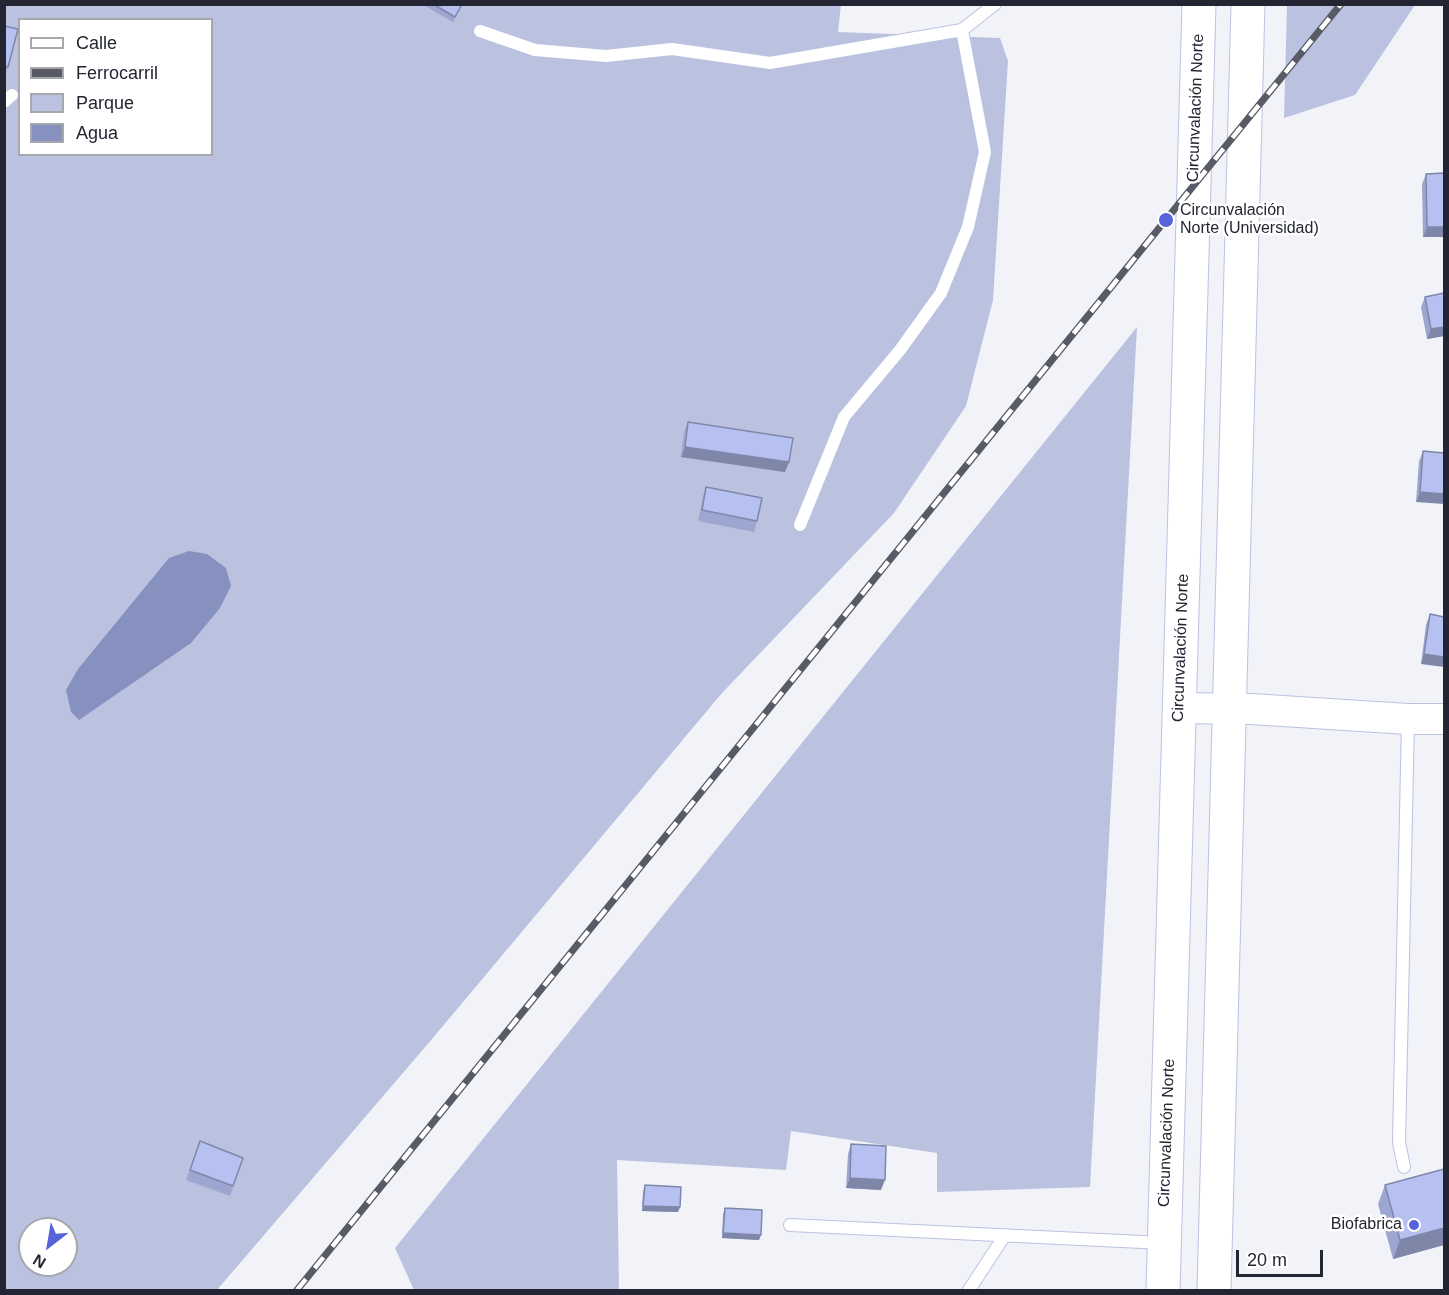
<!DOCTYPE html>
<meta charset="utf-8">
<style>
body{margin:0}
#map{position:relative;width:1449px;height:1295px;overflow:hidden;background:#f1f3f9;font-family:Helvetica,sans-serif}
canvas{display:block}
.frame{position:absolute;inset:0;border:6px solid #232632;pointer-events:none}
.legend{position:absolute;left:18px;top:18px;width:195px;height:138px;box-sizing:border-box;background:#fff;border:2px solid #a7a8ad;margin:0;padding:8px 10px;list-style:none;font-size:18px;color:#232632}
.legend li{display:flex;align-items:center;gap:12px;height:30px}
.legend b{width:30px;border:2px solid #a7a8ad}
.north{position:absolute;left:18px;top:1217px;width:60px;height:60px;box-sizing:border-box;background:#fff;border:2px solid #a7a8ad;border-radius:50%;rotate:211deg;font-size:16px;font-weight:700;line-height:24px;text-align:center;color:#232632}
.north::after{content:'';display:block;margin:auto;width:21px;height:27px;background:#5763da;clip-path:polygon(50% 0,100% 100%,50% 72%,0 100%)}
.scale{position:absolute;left:1236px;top:1250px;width:87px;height:27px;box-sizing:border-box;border:3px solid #232632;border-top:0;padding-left:8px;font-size:18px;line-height:21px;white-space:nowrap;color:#232632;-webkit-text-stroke:4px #fff;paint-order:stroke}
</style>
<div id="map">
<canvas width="1449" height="1295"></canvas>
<div class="frame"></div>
<ul class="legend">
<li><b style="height:8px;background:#fff"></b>Calle</li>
<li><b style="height:8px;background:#585a65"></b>Ferrocarril</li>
<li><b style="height:16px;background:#bac2e0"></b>Parque</li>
<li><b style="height:16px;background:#8691bf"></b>Agua</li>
</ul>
<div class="north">N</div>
<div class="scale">20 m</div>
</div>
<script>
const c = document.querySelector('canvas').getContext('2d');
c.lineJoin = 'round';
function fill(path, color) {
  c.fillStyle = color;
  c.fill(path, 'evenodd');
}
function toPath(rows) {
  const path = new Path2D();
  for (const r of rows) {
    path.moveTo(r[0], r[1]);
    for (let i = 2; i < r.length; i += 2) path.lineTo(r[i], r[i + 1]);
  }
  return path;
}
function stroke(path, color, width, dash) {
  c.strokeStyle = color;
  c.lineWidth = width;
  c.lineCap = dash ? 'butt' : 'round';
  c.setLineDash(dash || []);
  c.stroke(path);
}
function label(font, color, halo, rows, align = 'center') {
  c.font = font + ' Helvetica,sans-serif';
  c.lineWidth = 5;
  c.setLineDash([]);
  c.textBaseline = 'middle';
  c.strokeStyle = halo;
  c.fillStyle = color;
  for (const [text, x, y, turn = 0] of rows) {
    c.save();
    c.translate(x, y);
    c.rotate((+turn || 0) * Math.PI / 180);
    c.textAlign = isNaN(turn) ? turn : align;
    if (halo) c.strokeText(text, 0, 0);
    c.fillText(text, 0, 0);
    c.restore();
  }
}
fill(toPath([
 [841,4,838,32,1000,38,1008,61,993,300,966,406,894,513,722,693,432,1039,217,1290,5,1290,5,5],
 [20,20,212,20,212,154,20,154],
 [30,1229,66,1229,66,1265,30,1265],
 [1287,5,1288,4,1415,5,1355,95,1284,118],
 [1137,327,1090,1187,937,1192,937,1153,791,1131,786,1170,617,1160,619,1290,414,1290,395,1248]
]), '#bac2e0');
fill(toPath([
 [189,551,207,554,226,568,231,586,220,608,191,643,79,720,71,712,66,690,78,669,169,558]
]), '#8691bf');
const service = toPath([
 [480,31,535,50,606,56,672,49,770,63,962,30,995,4],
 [4,102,12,95],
 [800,525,844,417,900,350,941,293,968,227,985,152,962,30],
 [1404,1167,1399,1142,1408,720],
 [790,1225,1163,1243],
 [969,1290,1005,1235]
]);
const tertiary = toPath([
 [1179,708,1251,709,1408,719,1444,719]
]);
const trunk = toPath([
 [1163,1290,1199,4],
 [1214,1290,1248,4]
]);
stroke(service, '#bac2e1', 14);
stroke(tertiary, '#bac2e1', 32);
stroke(trunk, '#bac2e1', 35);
stroke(service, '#fff', 12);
stroke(tertiary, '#fff', 30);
stroke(trunk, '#fff', 33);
const rail = toPath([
 [297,1290,1341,4]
]);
stroke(rail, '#585a65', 7);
stroke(rail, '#fff', 4.5, [14]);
fill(toPath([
 [422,4,462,4,453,22],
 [4,26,8,67,4,76],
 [1444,173,1444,237,1423,237,1422,184,1426,174],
 [1444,293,1444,336,1427,339,1421,307,1425,297],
 [688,422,789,462,785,472,681,457,684,432],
 [1423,451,1444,453,1416,502,1419,461],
 [706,487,757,521,754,532,698,521,703,497],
 [1430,614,1444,617,1421,664,1426,625],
 [200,1141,243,1158,230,1196,186,1180],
 [851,1144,881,1190,846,1188,848,1154],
 [1444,1169,1444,1245,1393,1259,1378,1204,1385,1185],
 [645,1185,680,1207,678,1212,642,1211,643,1191],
 [725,1208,759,1240,722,1238,723,1214]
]), '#9da6d0');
fill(toPath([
 [1427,227,1444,227,1444,237,1423,237],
 [1444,327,1444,336,1427,339,1431,329],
 [685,447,789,462,785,472,681,457],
 [1420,492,1444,494,1444,504,1416,502],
 [1424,654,1444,657,1444,667,1421,664],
 [850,1178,885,1180,881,1190,846,1188],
 [643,1206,680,1207,678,1212,642,1211],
 [1444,1228,1444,1245,1393,1259,1400,1240],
 [723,1233,761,1235,759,1240,722,1238]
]), '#7f87a9');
const building = toPath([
 [433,4,462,4,455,17,433,4],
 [4,26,18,29,8,67,4,66,4,26],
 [1444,173,1444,227,1427,227,1426,174,1444,173],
 [1444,293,1444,327,1431,329,1425,297,1444,293],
 [688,422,793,438,789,462,685,447,688,422],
 [1423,451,1444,453,1444,494,1420,492,1423,451],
 [706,487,762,498,757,521,702,510,706,487],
 [1430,614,1444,617,1444,657,1424,654,1430,614],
 [200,1141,243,1158,233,1186,190,1170,200,1141],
 [851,1144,886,1146,885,1180,850,1178,851,1144],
 [1444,1169,1444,1228,1400,1240,1385,1185,1444,1169],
 [645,1185,681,1187,680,1207,643,1206,645,1185],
 [725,1208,762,1210,761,1235,723,1233,725,1208]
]);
fill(building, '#b6c1f2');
stroke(building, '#7f87a9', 1.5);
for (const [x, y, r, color] of [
 [1166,220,8,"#5763da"],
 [1414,1225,6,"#5763da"]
]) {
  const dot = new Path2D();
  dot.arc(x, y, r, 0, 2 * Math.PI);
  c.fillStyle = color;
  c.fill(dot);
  stroke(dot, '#fff', 2);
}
label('16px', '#232632', '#fff', [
 ["Circunvalación Norte",1196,108,-88],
 ["Circunvalación Norte",1181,648,-88],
 ["Circunvalación Norte",1167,1133,-88]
]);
label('16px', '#232632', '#fff', [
 ["Circunvalación",1180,211],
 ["Norte (Universidad)",1180,229],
 ["Biofabrica",1402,1225,"right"]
], 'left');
</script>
